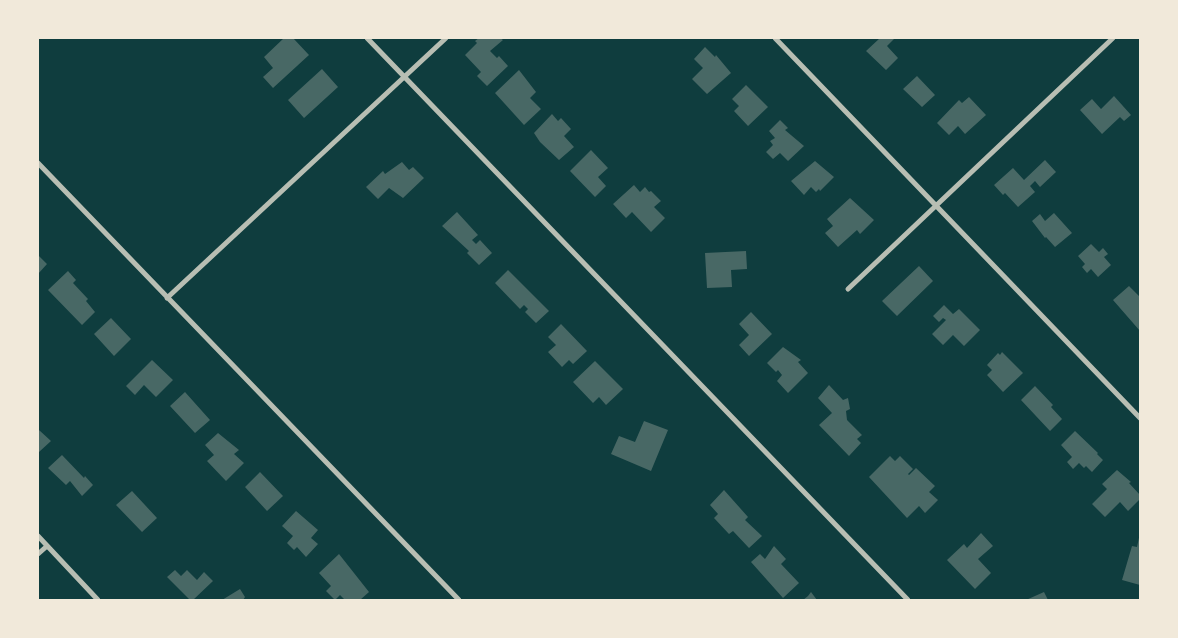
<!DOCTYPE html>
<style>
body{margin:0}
#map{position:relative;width:1178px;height:638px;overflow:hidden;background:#0f3d3e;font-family:Montserrat,sans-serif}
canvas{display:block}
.frame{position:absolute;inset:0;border:39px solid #f1e9da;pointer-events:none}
</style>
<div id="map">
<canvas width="1178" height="638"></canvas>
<div class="frame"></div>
</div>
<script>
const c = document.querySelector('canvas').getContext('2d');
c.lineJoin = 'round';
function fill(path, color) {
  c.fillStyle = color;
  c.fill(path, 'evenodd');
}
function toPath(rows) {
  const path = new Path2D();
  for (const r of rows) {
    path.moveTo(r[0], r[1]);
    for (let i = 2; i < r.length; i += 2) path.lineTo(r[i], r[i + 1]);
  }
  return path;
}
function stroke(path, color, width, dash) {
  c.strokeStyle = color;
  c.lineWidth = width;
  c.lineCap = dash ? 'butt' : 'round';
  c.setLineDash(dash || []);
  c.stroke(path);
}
fill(toPath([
 [284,38,293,38,309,55,273,88,263,77,273,68,264,57],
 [479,38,500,38,503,40,490,51,497,58,499,56,508,66,487,86,477,76,481,72,465,55,477,43,475,41],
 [880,38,895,38,887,46,898,58,886,70,866,51],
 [705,47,715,57,716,55,731,73,707,94,692,79,703,68,694,59],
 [322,69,338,87,304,118,288,100],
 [519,70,536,92,530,98,541,109,524,125,495,93],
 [917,76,935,95,922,107,903,89],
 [746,85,768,107,748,126,734,111,739,106,732,99],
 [1114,96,1131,115,1124,121,1120,117,1102,134,1080,110,1092,99,1101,109],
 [969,97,986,115,965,134,958,126,949,135,937,123,959,100,962,103],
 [552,114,558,121,561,118,571,129,564,136,574,147,559,160,540,142,534,133],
 [780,120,788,128,785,130,804,146,788,161,780,153,773,159,766,152,773,145,770,141,775,138,769,131],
 [591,150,608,168,598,177,606,186,595,197,570,171],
 [1045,160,1056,172,1040,187,1035,181,1030,186,1035,192,1018,207,1005,193,1003,195,994,185,1013,168,1024,180],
 [815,161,834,177,820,191,819,189,816,192,811,187,804,195,791,181],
 [402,162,409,170,413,167,424,178,403,198,389,188,378,199,366,187,383,171,385,174],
 [634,185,640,192,645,187,649,192,651,191,661,201,654,207,665,218,651,232,632,212,626,218,613,204],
 [850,198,874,220,860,234,857,230,838,247,825,233,833,226,827,219],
 [457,212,478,235,472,240,476,244,480,240,492,253,479,265,467,253,469,251,442,226],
 [1054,213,1072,233,1055,247,1046,237,1045,238,1032,221,1040,214,1045,221],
 [1091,244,1099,252,1103,248,1108,254,1104,257,1111,265,1098,277,1091,269,1087,273,1082,267,1085,264,1078,256],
 [746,251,747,269,731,270,732,287,707,288,705,253],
 [38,255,47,264,38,274],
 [919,266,933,281,897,316,882,301],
 [508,270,549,311,536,323,525,312,528,309,524,305,520,309,495,283],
 [68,271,76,280,73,283,88,299,86,301,95,312,82,325,48,290],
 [1129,286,1140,297,1140,331,1113,300],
 [944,305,953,314,959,309,980,330,964,346,953,335,943,345,932,334,946,320,943,318,939,322,933,316],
 [751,312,772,334,749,356,739,345,749,335,739,324],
 [111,318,131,339,114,356,94,334],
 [561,324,587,351,573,364,569,360,562,367,548,352,556,345,548,337],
 [783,347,801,360,798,362,808,373,788,393,777,381,782,375,778,370,776,372,767,363],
 [1002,352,1023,373,1003,392,987,375,992,370,987,365,998,353,1000,355],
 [152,360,173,380,156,397,144,385,135,395,126,386],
 [595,361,623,389,606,405,599,397,593,403,573,382],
 [829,385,843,400,848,398,850,409,846,411,847,420,862,435,857,439,861,443,849,456,819,425,832,413,818,398],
 [1035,386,1053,405,1051,407,1062,419,1050,431,1021,400],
 [185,392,210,420,195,433,170,406],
 [644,421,668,430,651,471,611,454,619,436,635,442],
 [39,430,51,441,39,452,38,431],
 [1075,431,1098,453,1097,454,1103,460,1092,472,1086,466,1084,468,1079,463,1073,469,1067,462,1072,457,1061,445],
 [218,433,239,450,234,454,244,463,226,481,207,461,214,455,205,445],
 [62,455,84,478,85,476,93,485,82,496,70,481,66,485,48,468],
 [890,456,895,461,900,456,913,469,908,474,909,475,916,468,935,486,929,492,938,500,925,513,919,506,907,518,869,477],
 [1117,470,1131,482,1129,483,1140,495,1140,499,1128,511,1120,502,1105,517,1092,504,1107,489,1102,484],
 [260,472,283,496,267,511,245,487],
 [724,490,748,517,745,520,762,536,749,548,733,531,729,534,714,518,718,514,710,505],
 [132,491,157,518,142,532,116,505],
 [296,511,318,530,311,538,318,544,306,557,297,547,294,550,287,543,293,536,282,526],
 [981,533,993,546,978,559,991,573,975,589,947,560,964,544,967,548],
 [1140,533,1140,585,1122,580,1132,546,1137,547],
 [774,546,786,559,781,564,799,583,783,598,751,562,760,554,765,559],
 [339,554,369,592,360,600,345,600,340,595,335,600,326,591,331,586,319,573],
 [175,570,181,576,187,570,197,580,204,572,213,581,193,600,190,600,167,577],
 [240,589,245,597,243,600,222,600],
 [811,592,817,600,803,600,808,596],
 [1044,592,1048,600,1026,600]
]), '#486865');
stroke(toPath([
 [367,38,908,600],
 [775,38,1140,418],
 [38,163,459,600],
 [848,289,1113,38],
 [167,298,446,38],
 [38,536,98,600],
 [38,554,47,546]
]), '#b8beb3', 5);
</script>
